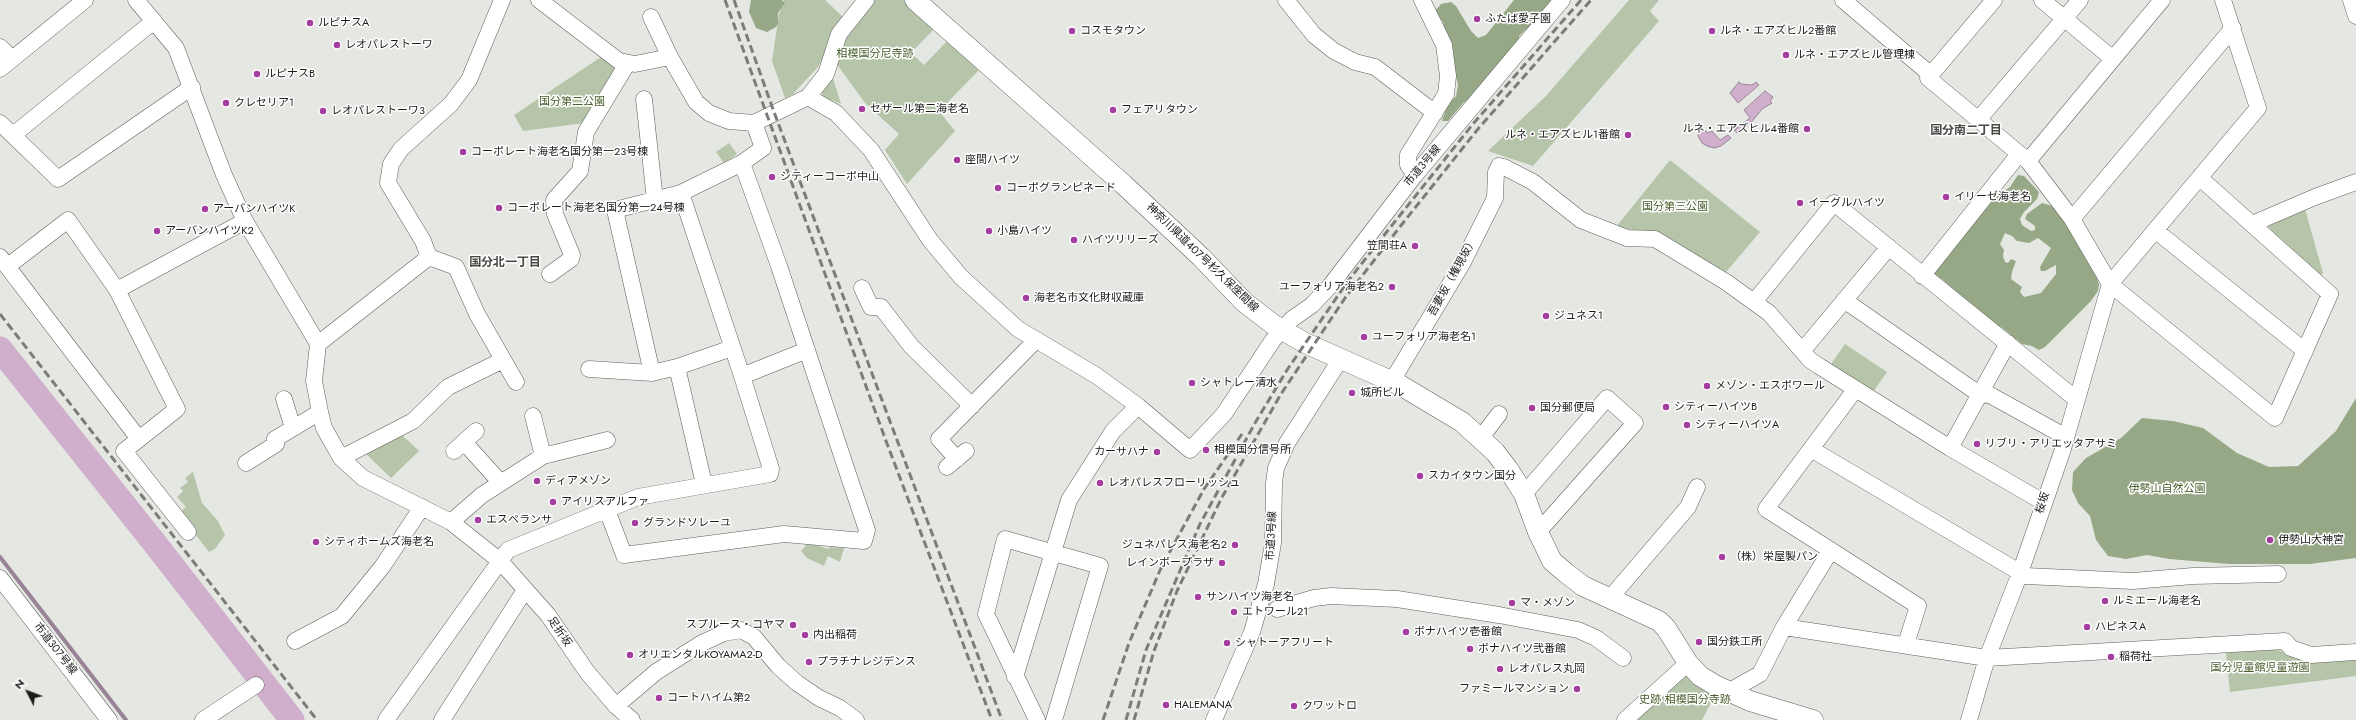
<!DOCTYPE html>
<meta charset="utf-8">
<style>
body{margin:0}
#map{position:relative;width:2356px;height:720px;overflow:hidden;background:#e5e8e2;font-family:Jost,sans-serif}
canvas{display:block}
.north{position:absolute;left:8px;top:672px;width:40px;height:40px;-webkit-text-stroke:3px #fff;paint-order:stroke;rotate:312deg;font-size:11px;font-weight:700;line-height:16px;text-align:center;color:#1b1c1a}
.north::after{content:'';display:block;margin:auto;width:14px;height:18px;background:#1b1c1a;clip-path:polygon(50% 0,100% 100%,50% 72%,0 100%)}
</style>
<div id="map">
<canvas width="2356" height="720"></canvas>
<div class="north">N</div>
</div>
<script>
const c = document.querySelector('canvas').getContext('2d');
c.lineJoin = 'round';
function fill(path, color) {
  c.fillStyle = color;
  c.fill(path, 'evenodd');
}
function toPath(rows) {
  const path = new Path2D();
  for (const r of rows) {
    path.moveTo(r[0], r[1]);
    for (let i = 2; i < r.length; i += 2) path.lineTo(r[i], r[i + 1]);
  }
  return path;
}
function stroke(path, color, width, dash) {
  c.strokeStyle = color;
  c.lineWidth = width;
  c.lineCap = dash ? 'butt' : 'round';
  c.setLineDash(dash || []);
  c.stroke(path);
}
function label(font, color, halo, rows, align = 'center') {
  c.font = font + ' Jost,"Noto Sans JP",sans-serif';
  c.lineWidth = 3;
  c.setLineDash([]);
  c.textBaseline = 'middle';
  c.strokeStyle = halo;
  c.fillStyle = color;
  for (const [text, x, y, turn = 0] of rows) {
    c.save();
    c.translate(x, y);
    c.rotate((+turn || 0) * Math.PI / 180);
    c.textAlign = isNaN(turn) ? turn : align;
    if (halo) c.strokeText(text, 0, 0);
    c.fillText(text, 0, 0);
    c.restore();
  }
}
fill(toPath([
 [784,0,825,0,843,17,818,67,793,94,785,98,772,61,779,14],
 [873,0,903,0,935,28,911,53,924,65,948,40,980,69,939,111,955,131,907,184,885,150,899,134,865,103,836,63,839,45],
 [1629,0,1659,0,1650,11,1659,21,1533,166,1488,151,1546,96],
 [604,55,618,68,585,123,523,131,514,115],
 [832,75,841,104,824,97,821,93],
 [729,143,737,154,724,163,716,152],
 [1670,160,1760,232,1726,272,1657,234,1616,227],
 [2305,209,2323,273,2320,276,2269,228,2269,222],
 [1845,344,1887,372,1873,392,1831,364],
 [401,434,419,451,391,478,363,451],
 [193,472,202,503,218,521,225,535,215,549,209,552,179,513,186,507,177,497,183,491,180,488,188,482,185,478],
 [808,543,829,549,830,547,844,548,840,562,828,556,824,566,807,558,801,551],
 [2268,647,2312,661,2356,658,2356,676,2230,692,2226,653],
 [1687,674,1715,695,1702,720,1630,720]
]), '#b6c5a9');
fill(toPath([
 [751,0,782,0,785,3,778,13,778,24,776,27,767,32,756,28,749,12],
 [1514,0,1563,0,1533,28,1526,29,1519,36,1519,49,1468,101,1464,102,1448,121,1442,121,1447,106,1456,96,1458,85,1443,22,1435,11,1441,4,1451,2,1456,6,1471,31,1478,38,1486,35],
 [2018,175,2024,176,2039,192,2037,199,2024,212,2020,219,2022,225,2031,231,2035,230,2035,226,2025,219,2027,214,2042,203,2056,207,2096,275,2099,285,2098,291,2091,301,2045,347,2039,350,2032,346,2022,344,2001,327,1987,322,1942,279,1931,274,1985,205,2010,187],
 [2005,233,2012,236,2017,241,2029,243,2038,238,2051,248,2040,267,2041,271,2045,271,2056,265,2056,274,2041,293,2024,297,2020,292,2022,287,2011,279,2012,272,2016,261,2011,259,2008,263,2005,262,2003,256,2004,250,2000,244],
 [2356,398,2356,558,2310,564,2229,564,2169,559,2147,555,2126,559,2108,556,2096,540,2090,516,2078,503,2072,490,2073,472,2086,458,2121,438,2142,418,2173,421,2203,428,2237,453,2269,467,2298,466,2336,431]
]), '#97a886');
const water = toPath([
 [1739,82,1741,84,1752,85,1756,82,1759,85,1738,103,1730,93,1739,82],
 [1765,91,1773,97,1770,101,1772,103,1762,109,1750,124,1737,133,1734,130,1750,118,1744,110,1765,91],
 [1699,125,1708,133,1712,131,1720,140,1728,135,1731,138,1721,146,1714,148,1707,146,1702,143,1698,136,1699,125]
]);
fill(water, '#cfafcb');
stroke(water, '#998396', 1);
stroke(toPath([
 [0,557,126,720]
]), '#998396', 4);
stroke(toPath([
 [0,349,160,550,292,720]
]), '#cfafcb', 25);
const minor = toPath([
 [136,0,176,48,224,175,245,221,318,344,314,381,320,412,324,428,341,458,363,478,451,522,500,561,548,615,587,672,616,706,632,720],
 [539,0,619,61,635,64,670,57,696,102,709,113,729,121,754,123,808,97,826,74,839,34,866,0],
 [1286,0,1314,35,1334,51,1355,62,1375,67,1435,113],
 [1843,0,1931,75],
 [1994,0,1928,78,2028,161,2072,219,2110,284,2275,418,2330,294,2200,178],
 [2042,0,2113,59],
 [2351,0,2356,16],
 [651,17,670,57],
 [0,47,12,59],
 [0,69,85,0],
 [808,97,836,113,871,150,930,240,961,277,1018,329,1097,376,1138,406,1190,450,1224,414,1273,340,1292,319,1312,305,1330,286,1415,175,1562,0],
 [644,99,655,200],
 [1978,120,2080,0],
 [0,123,58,179,192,87],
 [13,135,154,21],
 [2028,161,2162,0],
 [1415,175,1408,165,1408,155,1446,94,1448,76,1444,45,1422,0],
 [2072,219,2233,28],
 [2252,224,2315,197,2356,182],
 [2155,230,2305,351],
 [0,257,139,439],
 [429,257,456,267,477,314,516,382],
 [8,266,68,220,117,290,177,409,124,451,188,532],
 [550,274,571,259,572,255,555,214,554,200,580,171,586,132,627,64],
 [1922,276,2019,154],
 [862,288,871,307,881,307,911,346,972,406],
 [117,290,245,221],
 [1844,300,1979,394,1990,395,2066,437],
 [1754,302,1834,203,2076,399],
 [318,344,429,257,423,241,388,183,391,164,401,149,451,104,469,80,502,0],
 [1803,350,1889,247],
 [677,367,704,484],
 [589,369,652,373,677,367,732,348],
 [652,373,615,210,681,193,742,163,763,148,754,123],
 [742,376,807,350],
 [1392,381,1462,264,1495,198,1496,172,1499,166,1504,167,1533,182,1581,220,1627,238,1655,239,1726,282,1769,313,1810,360,1819,366,1950,448,2043,502],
 [1855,390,1766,509,1918,606,1906,644],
 [284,399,293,428],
 [533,416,543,456],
 [1480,439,1499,414],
 [464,442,500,482],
 [1950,448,2008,343],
 [1811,449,2026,576,2133,581,2193,576,2278,574],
 [454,451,476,431],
 [341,458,413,421,448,387,503,360],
 [957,459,939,439,1036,340],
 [246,463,276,444,275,439,320,412],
 [947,467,966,451],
 [1524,494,1607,398,1635,423,1538,532],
 [607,510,624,555,784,534,864,541,867,530,850,480,779,266,742,163],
 [451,522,482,495,543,456,607,440],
 [0,578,109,720],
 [1611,597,1688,507,1697,487],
 [1277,609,1314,598,1331,596,1397,599,1499,615,1578,630,1596,638,1623,658],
 [1784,627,1987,658,2285,641,2291,648,2311,655,2356,652],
 [295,641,342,616,382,567,422,507],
 [1015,677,1069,500,1113,431,1138,406],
 [1728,692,1760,674,1784,627,1831,550],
 [616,706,656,672,702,643,724,633,741,630,754,637,778,666,797,683,819,698,840,708,856,720],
 [203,720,256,685],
 [386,720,508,550,638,497,770,474,771,469,742,376,681,193],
 [442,720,525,590],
 [1037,720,986,614,1005,539,1100,566,1054,720],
 [1214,720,1252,632,1266,584,1273,543,1274,483,1276,468,1287,443,1340,360],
 [1625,720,1688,663],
 [1969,720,1987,658,2020,573,2062,452,2110,284,2258,108,2223,0]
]);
const major = toPath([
 [915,0,1123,184,1201,257,1244,302,1274,325,1305,343,1400,385,1462,422,1495,452,1508,469,1524,494,1538,532,1552,561,1566,573,1583,586,1659,621,1666,628,1688,663,1700,676,1715,685,1750,701,1813,720]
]);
stroke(minor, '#5c5f5a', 17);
stroke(major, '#5c5f5a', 21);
stroke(minor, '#fff', 16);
stroke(major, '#fff', 20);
stroke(toPath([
 [725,0,886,441,992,720],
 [734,0,774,112,1002,720],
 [0,314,317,720],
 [1103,720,1129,643,1161,568,1204,489,1242,434],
 [1126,720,1146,650,1200,524,1255,423,1287,370,1348,281,1385,234,1473,124,1581,0],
 [1134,720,1154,651,1177,591,1221,499,1281,394,1345,298,1399,228,1478,129,1591,0]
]), '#7b7d79', 3, [8, 4]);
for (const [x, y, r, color] of [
 [1477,19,4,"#a53c9f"],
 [310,23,4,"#a53c9f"],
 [1072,31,4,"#a53c9f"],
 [1712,31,4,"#a53c9f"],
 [337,45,4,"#a53c9f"],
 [1786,55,4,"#a53c9f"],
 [257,74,4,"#a53c9f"],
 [226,103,4,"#a53c9f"],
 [862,109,4,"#a53c9f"],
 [1113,110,4,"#a53c9f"],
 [323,111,4,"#a53c9f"],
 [1807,129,4,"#a53c9f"],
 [1628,135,4,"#a53c9f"],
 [463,152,4,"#a53c9f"],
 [957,160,4,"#a53c9f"],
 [772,177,4,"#a53c9f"],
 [998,188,4,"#a53c9f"],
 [1946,197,4,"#a53c9f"],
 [1800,203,4,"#a53c9f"],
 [499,208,4,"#a53c9f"],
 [205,209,4,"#a53c9f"],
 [157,231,4,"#a53c9f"],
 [989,231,4,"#a53c9f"],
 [1074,240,4,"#a53c9f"],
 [1415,246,4,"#a53c9f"],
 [1392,287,4,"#a53c9f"],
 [1026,298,4,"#a53c9f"],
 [1546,316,4,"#a53c9f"],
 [1364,337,4,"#a53c9f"],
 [1192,383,4,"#a53c9f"],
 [1707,386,4,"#a53c9f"],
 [1352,393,4,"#a53c9f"],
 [1666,407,4,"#a53c9f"],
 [1532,408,4,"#a53c9f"],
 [1687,425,4,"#a53c9f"],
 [1977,444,4,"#a53c9f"],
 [1206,450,4,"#a53c9f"],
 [1157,452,4,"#a53c9f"],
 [1420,476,4,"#a53c9f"],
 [537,481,4,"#a53c9f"],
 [1100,483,4,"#a53c9f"],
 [553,502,4,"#a53c9f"],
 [478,520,4,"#a53c9f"],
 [635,523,4,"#a53c9f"],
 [2270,540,4,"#a53c9f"],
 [316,542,4,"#a53c9f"],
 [1235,545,4,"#a53c9f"],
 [1722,557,4,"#a53c9f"],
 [1222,563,4,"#a53c9f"],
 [1198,597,4,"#a53c9f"],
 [2105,601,4,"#a53c9f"],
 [1512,603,4,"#a53c9f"],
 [1234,612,4,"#a53c9f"],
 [793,625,4,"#a53c9f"],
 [2087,627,4,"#a53c9f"],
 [1406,632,4,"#a53c9f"],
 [805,635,4,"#a53c9f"],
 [1699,642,4,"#a53c9f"],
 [1227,643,4,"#a53c9f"],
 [1470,649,4,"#a53c9f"],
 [630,655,4,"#a53c9f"],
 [2111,657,4,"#a53c9f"],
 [809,662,4,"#a53c9f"],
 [1500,669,4,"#a53c9f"],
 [1577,689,4,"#a53c9f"],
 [659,698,4,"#a53c9f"],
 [1166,705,4,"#a53c9f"],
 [1294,706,4,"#a53c9f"]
]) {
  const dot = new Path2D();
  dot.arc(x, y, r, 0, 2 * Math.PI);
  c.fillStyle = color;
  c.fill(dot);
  stroke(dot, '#fff', 1.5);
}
label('11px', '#1b1c1a', '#fff', [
 ["ふたば愛子園",1485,19],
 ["ルピナスA",318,23],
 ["コスモタウン",1080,31],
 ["ルネ・エアズヒル2番館",1720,31],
 ["レオパレストーワ",345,45],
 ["ルネ・エアズヒル管理棟",1794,55],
 ["ルピナスB",265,74],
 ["クレセリア1",234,103],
 ["セザール第二海老名",870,109],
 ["フェアリタウン",1121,110],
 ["レオパレストーワ3",331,111],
 ["ルネ・エアズヒル4番館",1799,129,"right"],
 ["ルネ・エアズヒル1番館",1620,135,"right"],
 ["コーポレート海老名国分第一23号棟",471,152],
 ["座間ハイツ",965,160],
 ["シティーコーポ中山",780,177],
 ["コーポグランピネード",1006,188],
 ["イリーゼ海老名",1954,197],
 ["イーグルハイツ",1808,203],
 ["コーポレート海老名国分第一24号棟",507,208],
 ["アーバンハイツK",213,209],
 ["アーバンハイツK2",165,231],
 ["小島ハイツ",997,231],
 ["ハイツリリーズ",1082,240],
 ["笠間荘A",1407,246,"right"],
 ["ユーフォリア海老名2",1384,287,"right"],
 ["海老名市文化財収蔵庫",1034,298],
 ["ジュネス1",1554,316],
 ["ユーフォリア海老名1",1372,337],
 ["シャトレー清水",1200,383],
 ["メゾン・エスポワール",1715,386],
 ["城所ビル",1360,393],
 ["シティーハイツB",1674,407],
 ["国分郵便局",1540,408],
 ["シティーハイツA",1695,425],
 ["リブリ・アリエッタアサミ",1985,444],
 ["相模国分信号所",1214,450],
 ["カーサハナ",1149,452,"right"],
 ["スカイタウン国分",1428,476],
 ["ディアメゾン",545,481],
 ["レオパレスフローリッシュ",1108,483],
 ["アイリスアルファ",561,502],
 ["エスペランサ",486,520],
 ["グランドソレーユ",643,523],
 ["伊勢山大神宮",2278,540],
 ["シティホームズ海老名",324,542],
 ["ジュネパレス海老名2",1227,545,"right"],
 ["（株）栄屋製パン",1730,557],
 ["レインボープラザ",1214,563,"right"],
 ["サンハイツ海老名",1206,597],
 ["ルミエール海老名",2113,601],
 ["マ・メゾン",1520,603],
 ["エトワール21",1242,612],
 ["スプルース・コヤマ",785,625,"right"],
 ["ハピネスA",2095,627],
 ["ボナハイツ壱番館",1414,632],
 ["内出稲荷",813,635],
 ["国分鉄工所",1707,642],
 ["シャトーアフリート",1235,643],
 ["ボナハイツ弐番館",1478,649],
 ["オリエンタルKOYAMA2-D",638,655],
 ["稲荷社",2119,657],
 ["プラチナレジデンス",817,662],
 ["レオパレス丸岡",1508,669],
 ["ファミールマンション",1569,689,"right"],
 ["コートハイム第2",667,698],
 ["HALEMANA",1174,705],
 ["クワットロ",1302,706]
], 'left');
label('11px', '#485f2c', '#fff', [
 ["相模国分尼寺跡",875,54],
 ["国分第二公園",572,102],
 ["国分第三公園",1675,207],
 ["伊勢山自然公園",2167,489],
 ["国分児童館児童遊園",2260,668],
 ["史跡 相模国分寺跡",1685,700]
]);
label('11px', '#1b1c1a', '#fff', [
 ["市道3号線",1423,166,-50],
 ["神奈川県道407号杉久保座間線",1202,258,44],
 ["吾妻坂（権現坂）",1453,277,-61],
 ["桜坂",2043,503,-71],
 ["市道3号線",1272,536,-87],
 ["足折坂",559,632,56],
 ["市道307号線",55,649,52]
]);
label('bold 12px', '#484a46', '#fff', [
 ["国分南二丁目",1966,131],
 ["国分北一丁目",505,263]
]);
</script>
